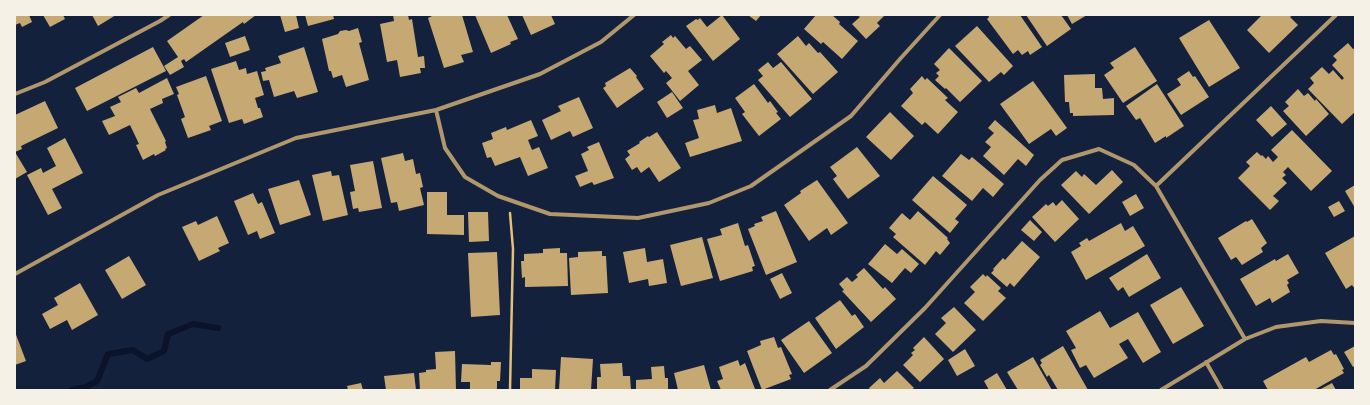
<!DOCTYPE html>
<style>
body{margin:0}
#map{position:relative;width:1370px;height:405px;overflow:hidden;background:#14213d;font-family:"Open Sans",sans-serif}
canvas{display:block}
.frame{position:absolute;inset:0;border:16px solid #f6f1e7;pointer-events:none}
</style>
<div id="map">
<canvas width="1370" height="405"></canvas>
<div class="frame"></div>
</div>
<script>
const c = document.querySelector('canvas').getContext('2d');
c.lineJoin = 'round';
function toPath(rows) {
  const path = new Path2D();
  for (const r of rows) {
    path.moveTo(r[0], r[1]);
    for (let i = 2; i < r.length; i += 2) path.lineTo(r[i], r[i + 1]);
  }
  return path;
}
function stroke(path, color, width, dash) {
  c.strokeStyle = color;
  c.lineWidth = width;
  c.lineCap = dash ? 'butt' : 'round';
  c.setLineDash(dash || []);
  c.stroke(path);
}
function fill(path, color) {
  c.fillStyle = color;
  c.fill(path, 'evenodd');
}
stroke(toPath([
 [71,390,86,387,97,381,108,354,133,350,147,359,164,351,168,334,193,324,218,328]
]), '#0b132b', 6);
fill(toPath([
 [15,15,29,15,32,22,22,27,20,23,15,25],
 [43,15,63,15,65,19,50,27],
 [92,15,116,15,98,26],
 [204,15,256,15,244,24,243,22,186,62,184,59,181,61,184,67,170,75,164,66,178,57,167,41],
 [280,15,296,15,299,28,285,32],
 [305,15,333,15,334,19,308,26],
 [393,15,408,15,409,20,412,19,418,57,424,56,425,68,420,68,421,73,400,77,397,60,387,62,380,24,394,21],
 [434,15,462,15,473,52,461,55,464,62,444,68,428,18],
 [475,15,507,15,518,39,510,42,511,44,491,53],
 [522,15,551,15,555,24,531,35],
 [722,15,740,39,713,61,686,26,696,19,698,20,700,18,707,27],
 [748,15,761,15,756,21],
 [816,15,832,15,840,22,839,24,858,41,842,59,823,42,821,44,804,29],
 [857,15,885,15,877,23,880,26,866,39,852,24,860,17],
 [988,15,1020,15,1042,47,1030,55,1028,51,1022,55,1018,50,1013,54,987,19,989,17],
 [1026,15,1061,15,1071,29,1047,46],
 [1067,15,1087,15,1072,24],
 [1262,15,1293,15,1290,17,1298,25,1269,53,1247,30],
 [1209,20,1240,68,1209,87,1179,38],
 [977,26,1013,66,1004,75,1001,72,989,82,955,46],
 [358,28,362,42,359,43,369,80,346,87,342,75,333,78,331,71,329,71,322,39,338,34,340,31,346,30,349,31],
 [671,35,673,38,675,36,686,49,690,46,702,60,688,71,699,85,680,101,666,83,672,78,666,71,664,73,650,56,664,44,662,42],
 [245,36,250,50,230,57,225,43],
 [798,36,806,46,809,43,818,53,820,52,838,72,813,94,777,54],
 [1348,43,1353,49,1355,48,1355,112,1342,124,1308,89,1314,83,1310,78,1322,67,1329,74,1333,70,1342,80,1344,78,1332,65,1337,60,1333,56],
 [153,47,166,71,87,111,75,88],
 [304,47,318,92,297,98,294,91,274,97,269,80,263,81,261,72,266,71,265,68,281,63,278,56],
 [1135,47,1157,81,1123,103,1104,75,1114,68,1110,63],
 [949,48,982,81,960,102,946,88,945,89,935,80,939,76,936,73,940,70,934,64],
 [236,61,239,70,246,68,247,74,257,71,264,95,255,98,258,108,260,108,263,117,244,124,242,119,229,123,211,69],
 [768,62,773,68,781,62,812,99,790,117,758,80,763,76,758,70],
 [630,68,637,76,636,77,644,89,617,108,603,88,606,86,605,83],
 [1189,71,1193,77,1195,76,1209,97,1181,115,1167,94,1181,85,1177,79],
 [1095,74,1095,88,1102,88,1103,99,1114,98,1114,115,1073,116,1073,113,1070,113,1069,102,1065,102,1064,75],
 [206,76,222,121,209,126,211,130,188,138,181,119,185,117,177,95,179,94,176,87],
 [922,76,925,80,927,78,948,98,945,100,958,112,938,134,925,122,922,125,901,106,913,93,910,89],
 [167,78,174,94,162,99,163,103,150,109,166,141,165,142,167,148,165,149,166,150,155,156,154,154,143,160,136,145,139,144,130,125,109,135,102,121,115,116,110,107,121,102,118,97,136,88,139,93],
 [1033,81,1067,128,1056,136,1051,129,1029,144,1000,104],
 [754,84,768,103,770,101,778,112,776,113,781,119,759,136,742,114,745,112,735,98],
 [1157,84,1184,126,1166,138,1166,136,1155,143,1140,118,1136,120,1126,106],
 [1298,89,1304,96,1308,93,1315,101,1316,99,1329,114,1306,136,1283,111,1289,106,1285,102],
 [672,92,683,108,667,118,657,102],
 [579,97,593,128,573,137,570,131,551,140,542,120,561,111,558,106],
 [45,101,58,128,21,146,22,149,15,152,15,115],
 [715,105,717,113,731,108,742,141,690,157,685,143,699,138,693,120,699,119,697,110],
 [1271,106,1287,124,1272,137,1256,120],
 [890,112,914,136,891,160,866,137],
 [531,120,538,136,528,140,532,150,539,147,548,168,528,176,520,157,495,166,491,157,487,158,482,143,493,139,491,133,506,127,507,130],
 [995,120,1034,155,1026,166,1018,159,1004,175,983,156,991,147,985,142,994,133,988,128],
 [1292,130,1332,171,1311,191,1288,167,1283,172,1286,175,1282,178,1287,183,1273,196,1279,201,1270,210,1238,178,1250,166,1246,162,1257,152,1261,156,1262,155,1266,159,1268,156,1273,162,1278,157,1271,150],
 [657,132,681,168,659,182,649,167,641,173,637,167,632,170,625,159,630,155,627,151,640,143,639,142,648,136,649,137],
 [65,138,83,173,52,189,62,208,48,215,27,175,41,168,43,173,56,166,47,148],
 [599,142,614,178,594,185,592,182,580,187,575,176,588,171,581,154,589,150,587,147],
 [857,147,880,176,848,199,833,179,837,176,830,167],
 [15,152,27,172,15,179],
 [403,153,405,161,413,159,416,174,420,173,423,187,420,188,424,205,399,211,397,202,391,203,381,158],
 [961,154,969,160,972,157,1004,184,993,197,983,188,972,201,942,176],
 [373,161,382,208,359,212,358,208,353,209,350,192,355,191,350,165],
 [1112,170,1123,182,1089,214,1061,185,1076,171,1082,177,1084,174,1096,185],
 [331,171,332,176,339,175,348,215,323,221,312,175],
 [933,176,967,205,955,219,959,222,950,233,912,200],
 [299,180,311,215,280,225,268,189],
 [817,180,848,223,831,235,827,228,809,241,784,205,801,193,800,191],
 [1355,185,1355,208,1345,191],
 [427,192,447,192,447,215,464,215,464,235,427,234],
 [253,193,258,204,262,202,275,233,260,239,257,231,248,235,234,201],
 [1136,194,1144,208,1130,216,1122,202],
 [1062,200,1079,219,1055,242,1032,217,1046,204,1048,206,1053,202,1056,206],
 [1339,201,1345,211,1334,217,1328,207],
 [776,211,797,262,766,275,748,229,755,226,754,224,763,221,761,217],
 [918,211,948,238,947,239,950,243,940,255,936,251,925,265,893,237,896,234,889,228,902,213,910,220],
 [468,212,488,212,489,241,469,242],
 [217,216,229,243,218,248,220,251,199,261,182,227,196,221,198,225],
 [1252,219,1267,243,1261,248,1263,252,1242,265,1236,257,1231,260,1218,238,1246,221,1247,222],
 [1030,220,1042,232,1034,241,1021,230],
 [738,223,745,246,748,245,755,266,752,267,753,271,720,281,707,239,722,235,720,229],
 [1121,223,1125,231,1133,226,1145,246,1086,280,1071,252,1081,246,1079,243,1087,238,1089,241],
 [1355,236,1355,289,1352,285,1346,289,1325,253],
 [702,237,713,278,681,286,670,245],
 [1022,241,1040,257,1014,287,1010,283,1007,287,991,273,994,270,993,269,1003,258,1005,260],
 [885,244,897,254,902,249,919,264,911,273,905,268,892,283,868,264],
 [560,248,560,253,567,253,568,286,525,287,525,277,522,278,521,261,524,261,524,254,543,253,543,249],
 [645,248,647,262,663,259,667,283,649,286,648,279,629,283,623,252],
 [602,251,602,256,606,256,608,293,571,295,569,258,578,257,578,252],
 [497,252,500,315,471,317,468,253],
 [1147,254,1161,278,1129,297,1123,287,1118,291,1109,278],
 [1288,254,1299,273,1287,280,1289,283,1287,285,1290,292,1272,303,1270,298,1256,306,1240,279,1275,259,1276,261],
 [129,256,146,285,122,299,105,270],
 [864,268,883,289,885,287,896,299,871,322,842,291,844,290,839,284,847,277,852,282,858,277,856,275],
 [782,273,792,293,780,299,770,279],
 [983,274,986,277,987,275,1001,288,998,291,1006,298,983,321,964,303,975,292,970,287],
 [80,283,98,315,72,330,67,320,50,329,42,314,58,305,54,298],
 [1181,287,1204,326,1173,344,1150,305],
 [840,300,852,316,855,314,864,327,836,349,815,318],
 [954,307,976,330,953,352,935,334,946,323,941,318],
 [1100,311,1110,328,1138,312,1161,352,1143,363,1128,339,1119,344,1128,358,1094,378,1086,365,1080,368,1071,350,1076,348,1066,331],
 [809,321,832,353,804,373,781,340],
 [15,332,26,361,15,365],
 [774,337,778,348,781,347,792,374,789,375,791,379,762,390,747,351,761,345,760,341],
 [924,337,944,359,920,382,903,365,913,355,911,353,915,350,913,348],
 [1063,346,1088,390,1058,390,1049,375,1047,377,1040,365,1042,363,1040,360],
 [1355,346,1355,366,1353,367,1344,352],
 [965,349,975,366,957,376,948,360],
 [1331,350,1334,355,1336,354,1344,369,1342,370,1344,373,1314,390,1268,390,1263,381,1306,357,1309,362],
 [455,351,456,390,420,390,419,373,426,372,426,370,436,369,435,352],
 [561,357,593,359,591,390,559,390],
 [1033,357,1052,390,1018,390,1007,372],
 [738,360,740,366,745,363,755,389,752,390,721,390,717,381,723,379,719,367],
 [491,362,501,362,500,381,497,381,497,390,470,390,470,382,461,382,462,364,491,365],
 [622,363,623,376,630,376,631,390,597,390,597,377,601,377,600,364],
 [704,365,711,390,678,390,674,373],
 [664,366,665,378,668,378,668,390,636,390,636,380,652,379,651,367],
 [532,369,556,370,555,390,520,390,520,378,532,378],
 [897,371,914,388,911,390,870,390,869,388,880,378,884,383],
 [414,373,416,390,386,390,384,376],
 [997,373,1007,390,989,390,984,381],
 [361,383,363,390,348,390,347,386],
 [1332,383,1336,390,1319,390]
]), '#c6a872');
stroke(toPath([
 [510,213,513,249,510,390]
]), '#e5c07b', 2.5);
stroke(toPath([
 [15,94,45,82,160,21,169,15],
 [436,110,445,148,465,177,498,196,550,214,638,218,709,203,751,186,851,116,900,59,940,15],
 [1156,186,1336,15],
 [15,274,158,195,296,138,436,110,540,74,601,42,634,15],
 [1206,362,1222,390],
 [830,390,866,366,925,308,1040,180,1062,160,1099,149,1134,165,1156,186,1245,339],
 [1161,390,1245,339,1276,327,1321,321,1355,323]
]), '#b1986c', 4);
</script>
